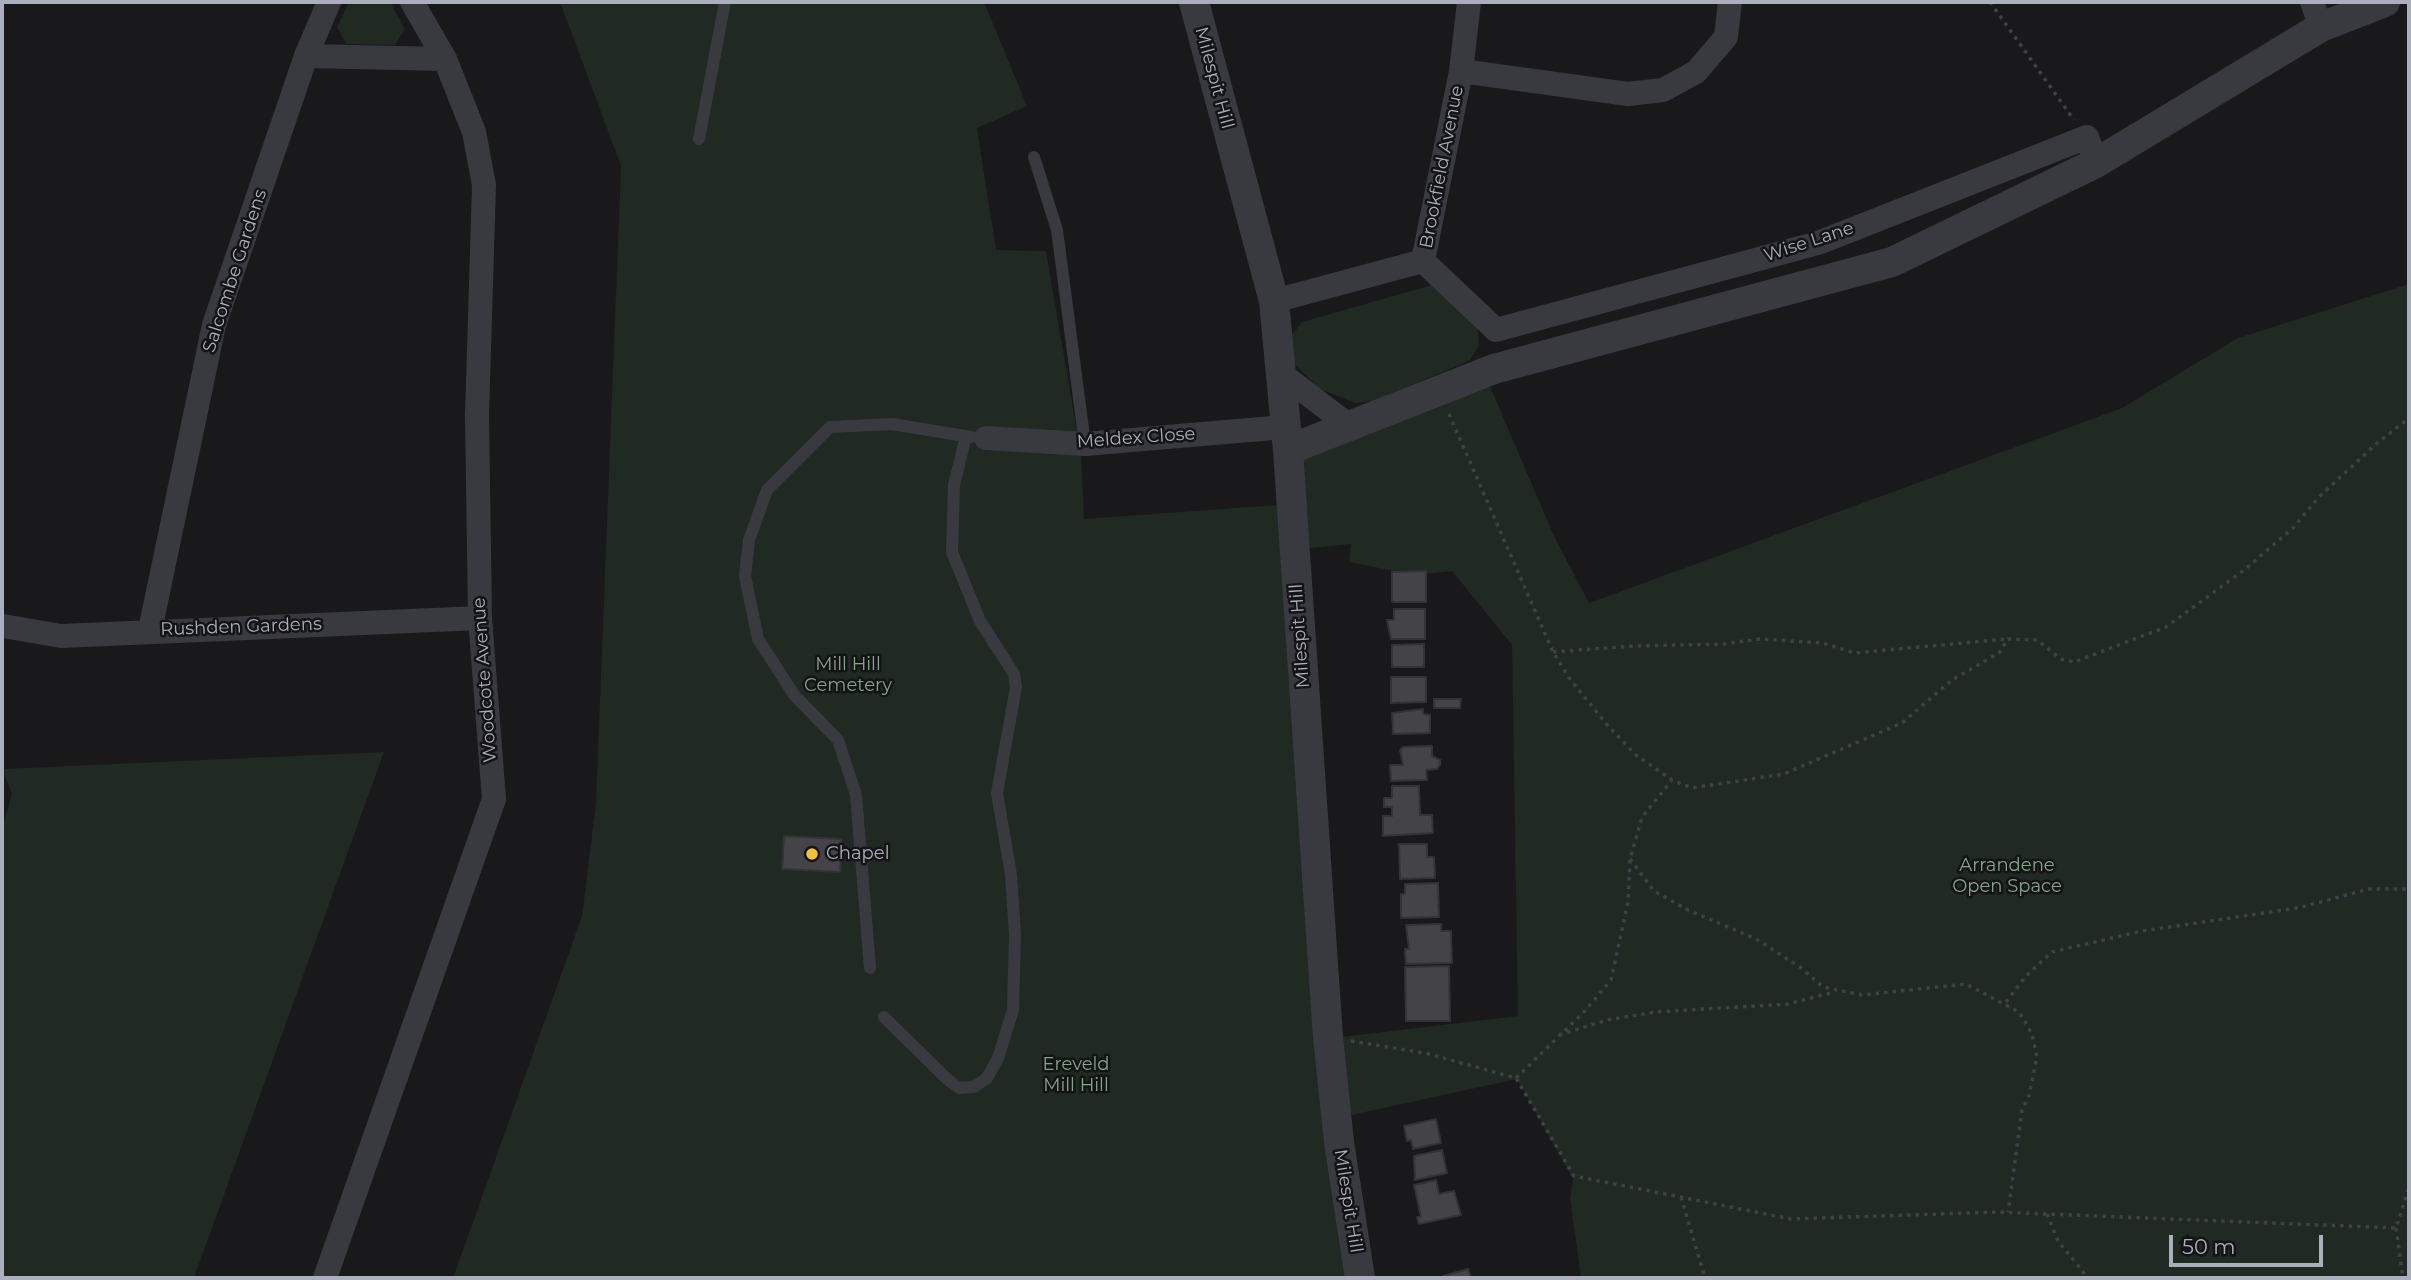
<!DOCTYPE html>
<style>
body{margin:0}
#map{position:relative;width:2411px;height:1280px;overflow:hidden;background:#19181b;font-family:Montserrat,sans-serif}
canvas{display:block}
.frame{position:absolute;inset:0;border:4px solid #abafbb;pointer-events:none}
.scale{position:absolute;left:2169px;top:1235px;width:154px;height:32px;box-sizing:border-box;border:4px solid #abafbb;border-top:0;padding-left:9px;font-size:21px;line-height:24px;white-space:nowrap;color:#abafbb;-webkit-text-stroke:5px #141316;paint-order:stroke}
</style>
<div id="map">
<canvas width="2411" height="1280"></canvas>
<div class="frame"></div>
<div class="scale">50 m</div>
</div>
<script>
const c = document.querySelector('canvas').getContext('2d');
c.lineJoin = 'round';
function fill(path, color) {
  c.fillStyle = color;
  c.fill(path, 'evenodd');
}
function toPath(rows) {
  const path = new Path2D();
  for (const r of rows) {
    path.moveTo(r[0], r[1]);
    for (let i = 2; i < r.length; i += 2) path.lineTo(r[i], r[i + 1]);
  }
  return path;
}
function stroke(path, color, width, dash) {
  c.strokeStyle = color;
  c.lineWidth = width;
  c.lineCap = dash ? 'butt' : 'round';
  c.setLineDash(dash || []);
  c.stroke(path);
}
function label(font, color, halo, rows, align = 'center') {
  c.font = font + ' Montserrat,sans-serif';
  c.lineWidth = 5;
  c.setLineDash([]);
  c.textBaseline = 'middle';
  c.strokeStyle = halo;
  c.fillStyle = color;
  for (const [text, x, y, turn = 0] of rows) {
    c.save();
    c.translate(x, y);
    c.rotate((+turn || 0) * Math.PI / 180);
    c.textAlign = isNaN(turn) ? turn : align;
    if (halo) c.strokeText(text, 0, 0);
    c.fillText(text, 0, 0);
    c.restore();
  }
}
fill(toPath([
 [349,2,390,2,405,29,395,45,346,44,337,27],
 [560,2,984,2,1027,106,977,128,996,250,1046,251,1081,455,1084,519,1291,504,1287,451,1484,372,1554,536,1589,603,2122,408,2238,338,2409,284,2409,1278,1581,1278,1570,1198,1573,1179,1517,1079,1342,1117,1333,1038,1518,1016,1512,645,1452,571,1414,575,1349,562,1351,544,1294,550,1328,1037,1339,1142,1360,1278,453,1278,582,916,596,803,621,166],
 [1432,285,1462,302,1478,331,1479,346,1469,361,1373,401,1355,403,1320,389,1296,366,1287,341,1302,322],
 [384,752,194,1278,2,1278,2,828,12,794,2,769]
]), '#202922');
const building = toPath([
 [1426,571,1426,602,1392,602,1392,572,1426,571],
 [1394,609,1425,609,1425,639,1391,639,1387,620,1394,620,1394,609],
 [1424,644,1424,667,1392,667,1392,645,1424,644],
 [1391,677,1426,677,1426,702,1391,703,1391,677],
 [1434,699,1461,699,1460,708,1434,708,1434,699],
 [1423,709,1423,714,1430,715,1430,733,1393,734,1392,713,1423,709],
 [1432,746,1432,756,1440,760,1440,765,1437,769,1426,770,1427,780,1391,781,1390,765,1403,765,1400,750,1403,747,1432,746],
 [1392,786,1419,786,1420,815,1432,815,1433,833,1383,836,1383,816,1392,816,1392,807,1384,807,1384,798,1392,798,1392,786],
 [784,836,842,839,840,872,782,869,784,836],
 [1399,844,1427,844,1427,857,1434,857,1435,878,1400,879,1399,844],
 [1438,883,1439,917,1401,918,1401,894,1405,894,1405,884,1438,883],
 [1441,924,1441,931,1451,931,1452,963,1406,964,1405,949,1409,949,1406,925,1441,924],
 [1449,966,1450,1021,1406,1021,1405,967,1449,966],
 [1436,1119,1441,1143,1413,1149,1411,1140,1407,1141,1404,1126,1436,1119],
 [1442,1150,1447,1173,1415,1180,1414,1156,1442,1150],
 [1436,1180,1439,1194,1454,1191,1461,1215,1419,1224,1417,1217,1421,1217,1414,1185,1436,1180],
 [1468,1269,1471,1278,1443,1278,1443,1276,1468,1269]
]);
fill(building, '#434348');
stroke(building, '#333237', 2);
stroke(toPath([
 [1990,2,2074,120],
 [1449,414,1553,652,1569,678,1609,727,1636,755,1672,780,1692,788,1784,774,1902,723,1952,680,1999,653,2008,639,2037,640,2061,659,2074,662,2166,627,2243,571,2293,528,2319,497,2376,444,2409,418],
 [1553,652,1633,646,1724,644,1760,639,1823,643,1854,653,2007,639],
 [2,793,2,798],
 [1630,859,1654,891,1688,910,1756,939,1800,967,1823,987,1862,995,1966,984,2019,1012,2032,1034,2037,1057,2029,1096,2022,1110,2008,1212],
 [2006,1002,2026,976,2052,952,2142,931,2298,908,2369,889,2409,889],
 [1559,1035,1607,1020,1656,1012,1788,1004,1834,992],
 [1351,1041,1425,1053,1516,1078,1574,1176,1791,1219,1997,1212,2396,1228,2409,1188],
 [1516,1078,1584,1012,1611,980,1628,902,1630,859,1642,817,1672,780],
 [1681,1197,1705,1278],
 [2047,1214,2058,1241,2088,1278],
 [2396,1228,2403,1278]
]), '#3f4147', 3.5, [3.5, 5]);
stroke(toPath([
 [699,139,725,2],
 [1034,157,1057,230,1085,444],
 [870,968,856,795,838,740,795,696,758,639,745,576,749,540,767,490,830,427,892,424,971,437],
 [884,1017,947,1079,959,1088,974,1087,987,1078,998,1058,1013,1010,1015,934,1011,875,997,793,1016,687,1014,674,980,621,952,552,954,485,966,436]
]), '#393a40', 12);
stroke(toPath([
 [2312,2,2321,27],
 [306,56,445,59],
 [1461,71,1628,94,1663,90,1696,72,1726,37,1730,2],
 [1423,261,1496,330,1818,243,2087,137,2096,163],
 [1274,301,1423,261,1461,71,1469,2],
 [1280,373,1347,424],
 [986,438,1085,444,1285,427],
 [3,626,61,636,480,618],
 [150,630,214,325,306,56,329,2],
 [325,1278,494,799,480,618,477,415,484,185,474,132,445,59,412,2]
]), '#393a40', 24);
stroke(toPath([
 [1194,2,1274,301,1288,450,1328,1037,1339,1142,1360,1278],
 [1288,450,1494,369,1892,262,2096,163,2321,27,2385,2]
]), '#393a40', 30);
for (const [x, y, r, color] of [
 [812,854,7,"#f6c135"]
]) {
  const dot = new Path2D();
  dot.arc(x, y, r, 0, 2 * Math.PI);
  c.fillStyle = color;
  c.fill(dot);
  stroke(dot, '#141316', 2.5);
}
label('18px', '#abafbb', '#141316', [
 ["Milespit Hill",1214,78,75],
 ["Brookfield Avenue",1442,167,-79],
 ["Wise Lane",1809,242,-18],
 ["Salcombe Gardens",235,271,-72],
 ["Meldex Close",1136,438,-4],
 ["Rushden Gardens",241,627,-2],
 ["Milespit Hill",1300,636,-94],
 ["Woodcote Avenue",485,680,-94],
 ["Milespit Hill",1348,1201,81]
]);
label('18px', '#81a686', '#141316', [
 ["Mill Hill",848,665],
 ["Cemetery",848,686],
 ["Arrandene",2007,866],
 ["Open Space",2007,887],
 ["Ereveld",1076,1065],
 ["Mill Hill",1076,1086]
]);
label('18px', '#abafbb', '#141316', [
 ["Chapel",826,854]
], 'left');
</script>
